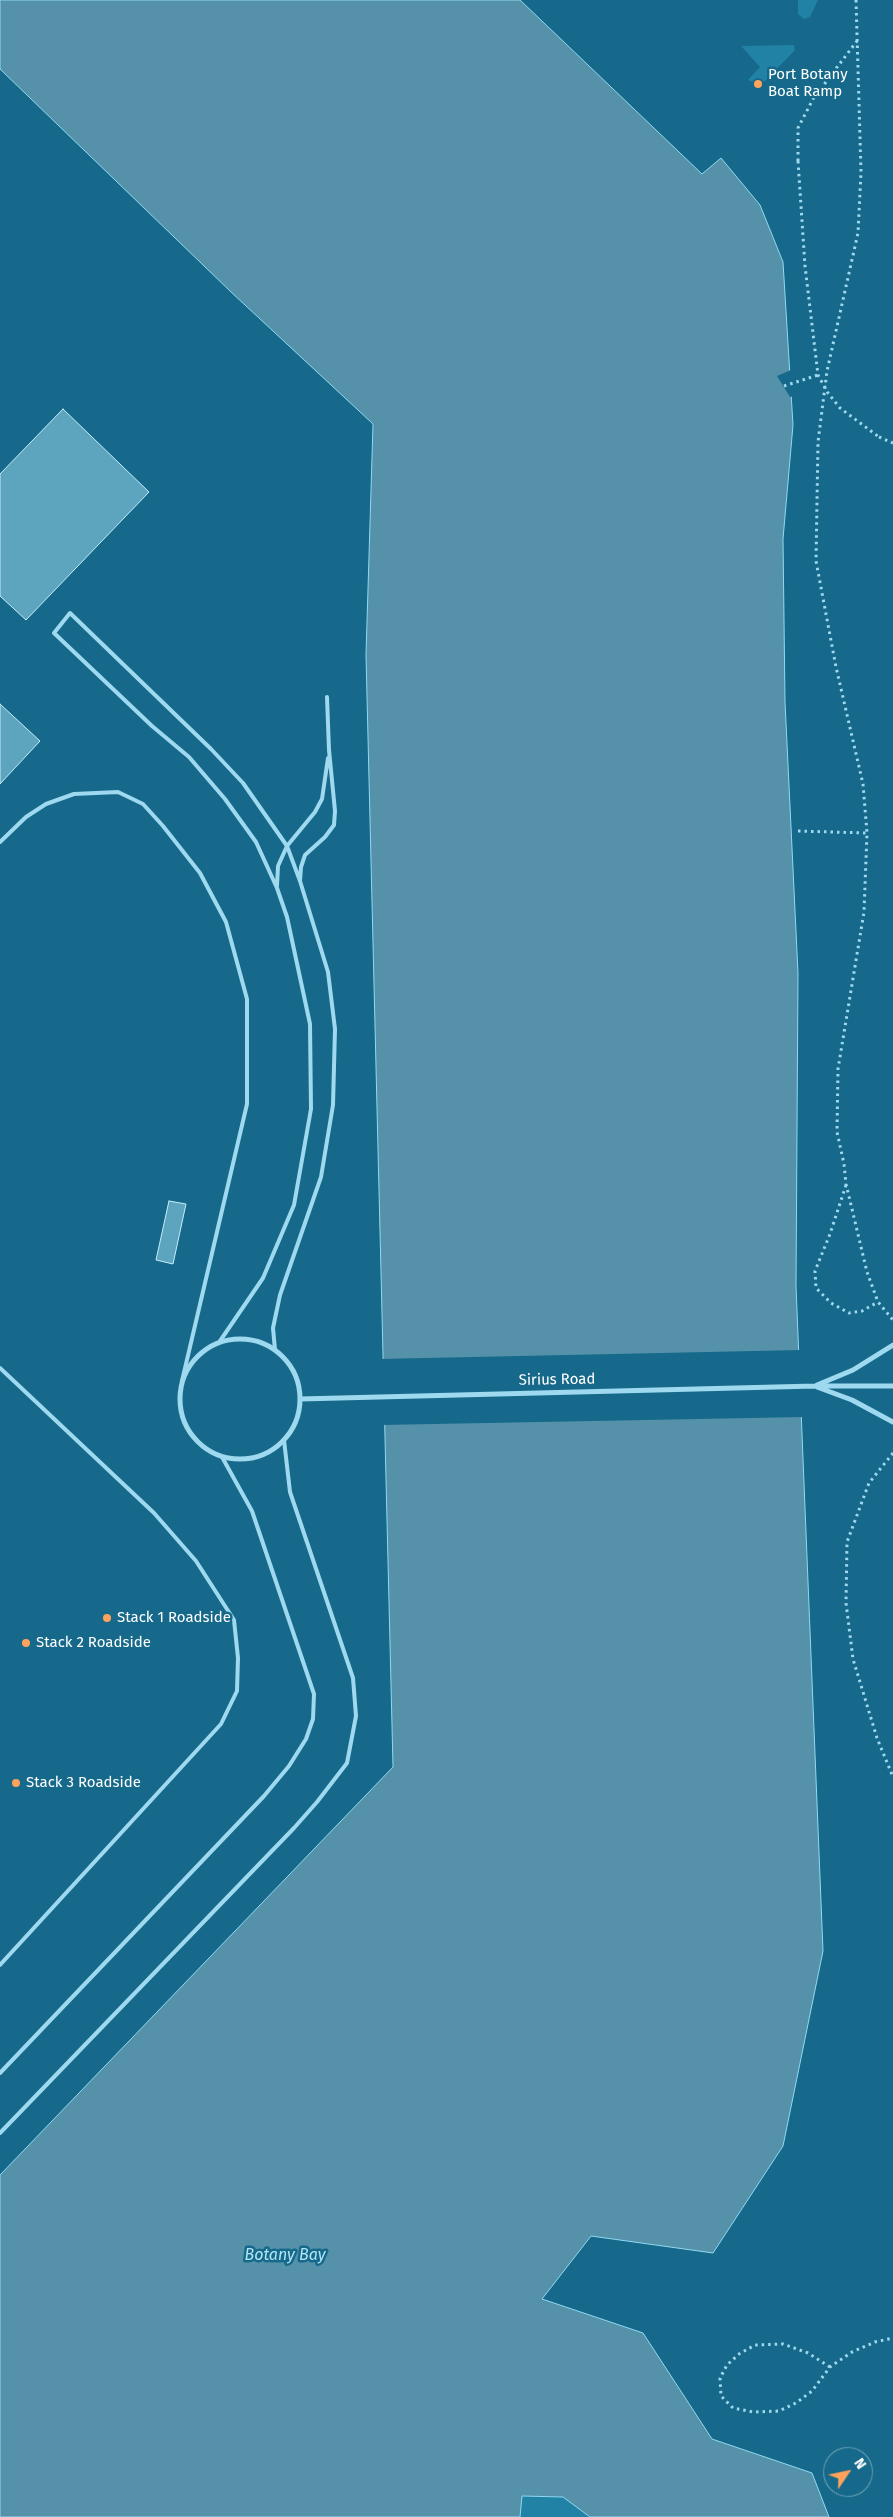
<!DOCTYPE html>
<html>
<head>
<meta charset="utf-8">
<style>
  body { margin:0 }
  #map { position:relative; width:893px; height:2517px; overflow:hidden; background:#16698a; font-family:"Fira Sans",sans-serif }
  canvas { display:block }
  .north { position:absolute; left:823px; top:2447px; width:50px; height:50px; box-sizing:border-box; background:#16698a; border:1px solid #73a5b9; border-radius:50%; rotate:56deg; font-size:14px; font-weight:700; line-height:20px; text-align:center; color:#fff }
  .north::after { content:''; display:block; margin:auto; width:18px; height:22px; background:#ffa25c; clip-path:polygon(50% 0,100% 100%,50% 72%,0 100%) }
</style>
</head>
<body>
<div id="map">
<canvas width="893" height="2517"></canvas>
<div class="north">N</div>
</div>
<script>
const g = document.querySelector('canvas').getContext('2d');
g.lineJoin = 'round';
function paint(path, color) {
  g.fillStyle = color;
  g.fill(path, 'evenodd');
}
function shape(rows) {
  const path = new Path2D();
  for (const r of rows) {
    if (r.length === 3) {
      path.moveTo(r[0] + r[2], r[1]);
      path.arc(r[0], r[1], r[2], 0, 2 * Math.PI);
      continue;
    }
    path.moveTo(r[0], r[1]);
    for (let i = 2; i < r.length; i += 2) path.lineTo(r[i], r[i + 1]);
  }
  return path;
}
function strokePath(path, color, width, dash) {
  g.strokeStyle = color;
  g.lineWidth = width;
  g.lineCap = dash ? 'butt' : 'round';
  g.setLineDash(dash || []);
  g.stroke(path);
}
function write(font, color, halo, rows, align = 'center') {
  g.font = font + ' "Fira Sans",sans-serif';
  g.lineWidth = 5;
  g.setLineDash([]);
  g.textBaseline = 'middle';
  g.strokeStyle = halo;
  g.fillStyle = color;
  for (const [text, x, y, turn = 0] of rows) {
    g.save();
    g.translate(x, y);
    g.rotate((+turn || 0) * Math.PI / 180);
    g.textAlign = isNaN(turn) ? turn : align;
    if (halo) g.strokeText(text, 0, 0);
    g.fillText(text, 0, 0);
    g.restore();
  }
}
paint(shape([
  [798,0,818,0,810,17,804,19,798,14],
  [794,45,795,50,765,81,755,83,748,80,760,67,741,46],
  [521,2496,563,2497,590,2517,520,2517]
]), '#2182a6');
const water = shape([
  [0,0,520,0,702,174,721,158,760,205,783,262,793,425,783,539,785,702,798,973,796,1286,823,1951,783,2146,713,2253,591,2236,542,2299,643,2333,712,2439,812,2473,829,2517,590,2517,563,2497,522,2496,520,2517,0,2517,0,2175,393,1767,366,655,373,424,231,292,0,69,0,0]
]);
paint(water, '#5592a9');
strokePath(water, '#90d9f2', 1);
paint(shape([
  [791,370,794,396,790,397,777,376],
  [801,1350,804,1417,381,1425,379,1359]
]), '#16698a');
const building = shape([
  [63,409,149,492,26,620,0,596,0,474,63,409],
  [0,704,40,741,0,784,0,704],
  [169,1201,186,1204,173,1264,156,1260,169,1201]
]);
paint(building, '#5da5bf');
strokePath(building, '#c4ecfb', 1);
strokePath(shape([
  [856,0,861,172,858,233,827,371,818,442,816,561,836,667,863,784,867,833,864,912,838,1069,837,1132,844,1164,846,1184,867,1272,878,1302,893,1320],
  [798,161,798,128,813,99,857,41],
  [784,386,818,375],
  [879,437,893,443],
  [798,831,867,833],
  [846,1185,830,1234,815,1271,816,1288,831,1303,849,1313,862,1311,878,1302],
  [893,1453,869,1483,847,1542,846,1603,853,1659,877,1738,893,1777],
  [830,2367,808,2353,783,2344,755,2345,739,2354,727,2365,720,2378,721,2396,733,2408,753,2412,779,2411,796,2403,812,2391,830,2367,852,2352,875,2342,893,2338]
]), '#9ed9ef', 3, [2.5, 4]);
strokePath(shape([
  [0,842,26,817,46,804,74,794,118,792,143,804,163,826,200,873,226,922,247,999,247,1104,182,1381],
  [277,886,278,866,287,846,315,812,322,799,328,758],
  [220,1341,263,1278,294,1205,311,1109,310,1024,287,917,277,888,256,842,225,799,189,757,152,726,54,633,70,613,211,749,243,783,287,846,300,881],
  [275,1350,273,1328,280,1295,321,1177,333,1105,335,1029,328,972,300,881,301,867,305,855,325,837,334,825,335,811,329,750,327,697],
  [0,1368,154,1513,196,1561,234,1620,238,1658,237,1691,221,1724,0,1965],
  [0,2073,264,1796,289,1766,306,1739,313,1719,314,1694,252,1511,222,1457],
  [0,2133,294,1828,317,1802,347,1763,356,1716,353,1678,290,1492,284,1440]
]), '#9ed9ef', 4);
strokePath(shape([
  [240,1399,60],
  [817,1385,853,1370,893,1345],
  [817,1387,852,1400,893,1422],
  [300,1399,815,1386,893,1386]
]), '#9ed9ef', 5);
strokePath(shape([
  [798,161,805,266,818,375,828,393,840,408,879,437]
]), '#9ed9ef', 3, [2.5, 4]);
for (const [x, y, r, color] of [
  [758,84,5,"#ffa25c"],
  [107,1618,5,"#ffa25c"],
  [26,1643,5,"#ffa25c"],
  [16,1783,5,"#ffa25c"]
]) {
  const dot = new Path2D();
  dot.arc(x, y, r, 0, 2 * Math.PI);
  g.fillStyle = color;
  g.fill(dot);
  strokePath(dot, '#16698a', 2);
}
write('15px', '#fff', '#16698a', [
  ["Port Botany",768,75],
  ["Boat Ramp",768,92],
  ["Stack 1 Roadside",117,1618],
  ["Stack 2 Roadside",36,1643],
  ["Stack 3 Roadside",26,1783]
], 'left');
write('15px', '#fff', '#16698a', [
  ["Sirius Road",557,1380,-1]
]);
write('italic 16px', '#b2e5f7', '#16698a', [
  ["Botany Bay",285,2256]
]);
</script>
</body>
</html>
